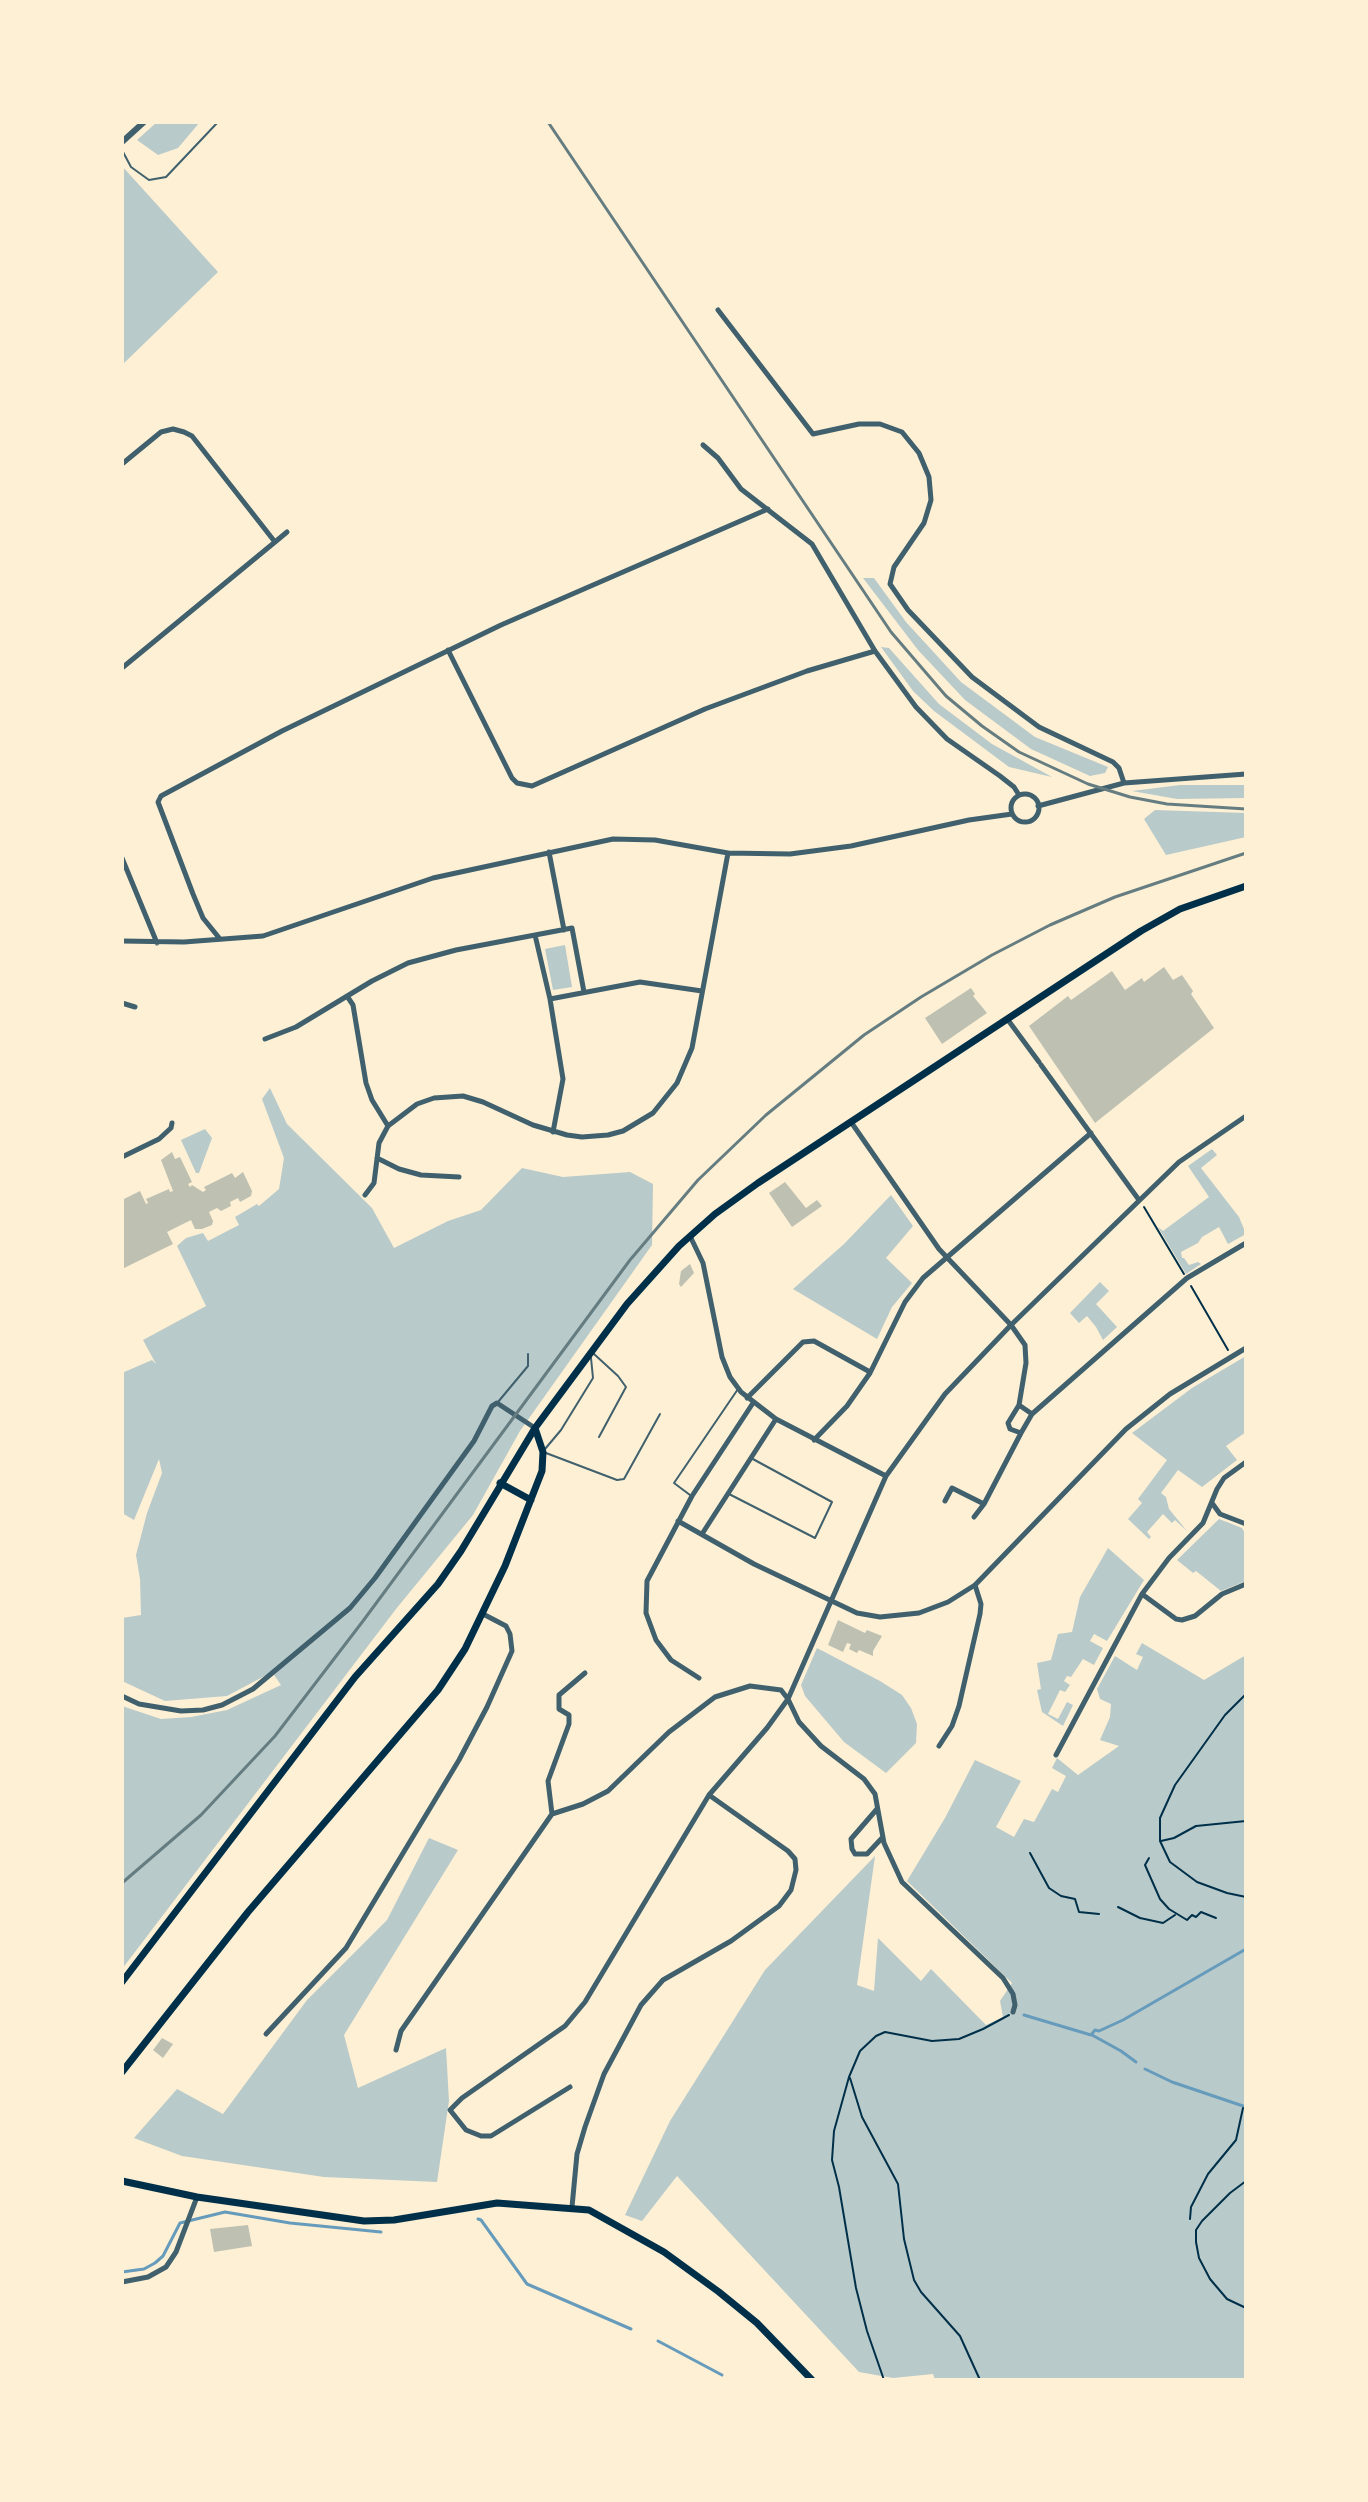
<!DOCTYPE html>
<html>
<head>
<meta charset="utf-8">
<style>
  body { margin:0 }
  #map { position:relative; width:1368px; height:2502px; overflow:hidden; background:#fdf0d5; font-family:"DM Sans",sans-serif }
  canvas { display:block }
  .frame { position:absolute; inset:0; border:124px solid #fdf0d5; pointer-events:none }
</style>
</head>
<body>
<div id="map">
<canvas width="1368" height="2502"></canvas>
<div class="frame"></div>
</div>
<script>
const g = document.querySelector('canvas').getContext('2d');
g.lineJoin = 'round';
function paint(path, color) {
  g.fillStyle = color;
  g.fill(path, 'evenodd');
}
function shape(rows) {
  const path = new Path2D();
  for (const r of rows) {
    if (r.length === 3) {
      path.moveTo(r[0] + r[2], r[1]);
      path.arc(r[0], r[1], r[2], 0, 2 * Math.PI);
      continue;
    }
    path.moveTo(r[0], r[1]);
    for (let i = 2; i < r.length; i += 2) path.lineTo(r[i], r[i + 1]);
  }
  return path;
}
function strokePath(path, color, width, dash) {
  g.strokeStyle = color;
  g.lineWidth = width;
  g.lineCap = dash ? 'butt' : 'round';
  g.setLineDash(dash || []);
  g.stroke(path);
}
paint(shape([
  [157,122,200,122,178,148,158,155,137,140],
  [122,166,218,272,122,365],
  [863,578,874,578,906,622,961,682,1035,737,1108,767,1105,773,1090,776,1031,749,965,700,918,650],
  [881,647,889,648,939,704,992,744,1052,777,1009,767,934,711,913,691],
  [1180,785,1246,785,1246,798,1177,799,1132,791],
  [1155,810,1246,813,1246,837,1166,855,1144,819],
  [565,945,572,987,553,990,545,949],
  [270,1088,287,1124,372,1208,394,1248,448,1221,481,1210,522,1168,563,1177,630,1172,653,1184,652,1245,520,1431,473,1515,396,1609,122,1969,122,1706,161,1719,191,1717,227,1710,281,1685,272,1672,227,1696,165,1701,122,1681,122,1618,141,1615,140,1579,136,1555,147,1513,162,1473,159,1459,134,1520,122,1513,122,1373,152,1360,156,1364,143,1340,206,1306,177,1246,186,1238,203,1233,208,1241,239,1225,235,1217,257,1204,259,1206,279,1189,284,1158,262,1099],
  [205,1129,212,1138,199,1173,196,1173,181,1140],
  [1212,1149,1217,1155,1201,1168,1239,1217,1246,1234,1228,1244,1219,1227,1202,1237,1198,1243,1181,1252,1182,1258,1184,1258,1189,1265,1198,1262,1201,1264,1186,1274,1158,1227,1163,1231,1209,1197,1188,1166],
  [891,1195,913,1226,886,1258,912,1283,892,1307,877,1339,793,1289,844,1244],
  [1100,1282,1109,1291,1096,1304,1117,1327,1103,1340,1096,1327,1087,1316,1079,1323,1070,1313],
  [1246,1356,1246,1432,1226,1446,1237,1460,1202,1487,1178,1470,1161,1493,1166,1497,1169,1509,1187,1531,1175,1520,1172,1523,1163,1514,1147,1532,1151,1537,1149,1539,1128,1519,1142,1503,1138,1499,1167,1460,1132,1433,1192,1388],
  [1219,1519,1242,1528,1246,1535,1246,1581,1221,1591,1196,1571,1193,1573,1177,1560],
  [1108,1548,1144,1580,1107,1641,1094,1634,1090,1641,1103,1648,1094,1665,1083,1659,1071,1677,1067,1676,1064,1681,1070,1685,1065,1692,1060,1690,1048,1714,1058,1719,1067,1702,1073,1705,1063,1726,1042,1712,1037,1690,1041,1689,1037,1663,1051,1660,1058,1634,1072,1632,1080,1597],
  [1142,1643,1204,1680,1246,1655,1246,2380,935,2380,933,2374,893,2378,859,2372,677,2176,642,2221,625,2215,670,2121,765,1970,875,1856,857,1985,874,1991,878,1938,921,1981,931,1969,986,2025,1003,2017,1000,2001,1012,1983,907,1881,945,1818,975,1760,1021,1781,996,1827,1014,1837,1024,1819,1034,1822,1052,1789,1058,1792,1066,1776,1052,1768,1057,1758,1078,1775,1119,1746,1100,1740,1110,1717,1111,1704,1100,1699,1097,1689,1115,1656,1137,1670,1143,1657,1136,1654],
  [817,1648,880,1681,902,1695,911,1708,917,1724,916,1743,886,1773,844,1742,805,1696,801,1685],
  [429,1838,458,1850,344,2035,358,2088,446,2048,449,2101,437,2182,324,2177,182,2156,134,2138,177,2089,223,2114,307,2000,387,1920]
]), '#b9caca');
strokePath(shape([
  [1024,2015,1091,2035,1095,2030,1099,2031,1123,2020,1246,1949],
  [1092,2035,1121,2051,1136,2062],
  [1145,2069,1172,2082,1246,2107],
  [478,2219,481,2220,527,2284,631,2329],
  [122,2272,144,2269,155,2263,163,2256,180,2223,225,2212,290,2223,381,2232],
  [658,2341,722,2375]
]), '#669bbc', 3);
paint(shape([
  [1164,967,1173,980,1182,975,1193,991,1191,994,1214,1028,1095,1123,1029,1026,1068,996,1071,1000,1112,971,1125,990,1142,978,1144,982],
  [971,988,975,994,973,996,987,1013,942,1044,925,1018],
  [172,1152,175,1159,180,1157,192,1182,188,1184,190,1187,192,1185,203,1192,206,1190,204,1187,232,1173,235,1178,243,1172,252,1191,251,1196,240,1202,238,1198,230,1202,231,1206,221,1211,217,1208,209,1212,213,1221,212,1225,202,1229,195,1229,191,1220,167,1232,173,1244,122,1269,122,1200,140,1191,146,1204,148,1203,146,1199,169,1189,170,1192,173,1191,161,1160],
  [785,1182,806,1208,817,1200,822,1206,792,1227,769,1193],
  [690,1264,694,1273,681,1287,679,1284,681,1271],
  [838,1620,865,1633,867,1630,882,1636,873,1651,873,1656,859,1650,857,1653,849,1649,851,1644,847,1643,843,1652,828,1645],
  [162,2038,173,2044,163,2058,153,2050],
  [248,2225,252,2246,214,2252,210,2229]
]), '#bec0b2');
strokePath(shape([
  [1144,1207,1184,1274],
  [1191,1286,1228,1350],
  [1246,1694,1225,1715,1175,1785,1160,1818,1160,1841,1170,1862,1197,1882,1227,1893,1246,1897],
  [1161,1841,1174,1838,1196,1826,1246,1821],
  [1030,1853,1049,1888,1061,1896,1075,1899,1079,1912,1099,1914],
  [1149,1858,1145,1865,1160,1899,1169,1909,1187,1920,1192,1915,1196,1917,1201,1912,1216,1918],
  [1118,1907,1140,1918,1163,1923,1175,1915],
  [850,2078,862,2117,898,2184,904,2239,914,2280,921,2292,960,2336,980,2380],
  [1246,2181,1230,2193,1202,2221,1196,2230,1196,2242,1199,2258,1210,2279,1227,2299,1246,2308],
  [1190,2219,1191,2207,1208,2174,1236,2140,1243,2108],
  [884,2380,867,2331,856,2288,839,2187,832,2160,834,2131,849,2077,860,2051,876,2036,885,2032,932,2041,959,2039,983,2029,1009,2015]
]), '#003049', 2);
strokePath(shape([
  [122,150,131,167,149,180,166,177,218,122],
  [594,1354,618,1376,626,1387,599,1437],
  [498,1402,528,1366,528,1354],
  [545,1449,561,1430,593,1378,591,1358],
  [546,1453,617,1480,624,1479,660,1414],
  [729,1494,815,1538,832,1502,751,1458],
  [690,1495,674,1483,738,1389]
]), '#3f606c', 2);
strokePath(shape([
  [718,310,813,434,859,424,880,424,902,432,919,453,929,477,931,500,924,523,894,567,890,584,908,610,972,677,1039,727,1113,762,1119,768,1124,783],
  [703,445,718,458,741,489,812,544,875,651,916,707,947,739,1000,776,1014,787,1019,795],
  [122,464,161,432,173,429,184,432,192,436,275,542,122,668],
  [275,542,287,532],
  [448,650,512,778,517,783,532,786,705,709,807,671,875,651],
  [1025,808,14],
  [1038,806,1124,783,1246,774],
  [549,852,564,930],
  [122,858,157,943],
  [535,935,550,999,563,1079,553,1132],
  [220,939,203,918,193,894,158,802,161,796,282,731,501,625,768,509],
  [122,941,184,942,263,936,433,878,613,839,655,840,728,853,790,854,851,846,969,820,1012,814],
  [347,996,353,1005,366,1083,372,1100,388,1126],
  [550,999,640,982,702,991],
  [122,1003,135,1007],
  [1008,1020,1039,1062],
  [265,1039,296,1027,372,981,408,963,456,950,572,928,584,992],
  [1041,1065,1139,1200],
  [851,1122,939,1249,1011,1325,1025,1345,1026,1363,1019,1405,1032,1414,1021,1433,1010,1429,1008,1423,1019,1405],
  [122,1157,159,1139,171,1128,172,1123],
  [377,1158,399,1169,421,1175,459,1177],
  [365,1195,374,1183,379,1143,388,1126,417,1104,434,1098,463,1096,483,1102,533,1125,567,1135,582,1137,608,1135,623,1131,653,1113,677,1083,692,1048,728,853],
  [690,1236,703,1263,722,1357,730,1377,741,1392,776,1419,886,1476],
  [747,1398,803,1342,814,1341,870,1372],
  [1032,1414,1187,1278,1246,1243],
  [814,1440,847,1406,870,1373,905,1302,923,1278,1091,1133],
  [945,1501,952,1488,984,1504],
  [1212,1503,1220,1514,1246,1524],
  [974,1517,984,1504,1021,1433],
  [678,1521,754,1564,857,1613,880,1617,919,1613,948,1602,975,1585,1126,1429,1170,1394,1246,1348],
  [702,1534,776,1419],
  [1142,1594,1176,1619,1182,1620,1195,1616,1222,1594,1246,1584],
  [699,1678,671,1660,656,1640,646,1613,647,1581,692,1496,753,1403],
  [122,1696,139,1704,181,1711,203,1710,222,1705,253,1689,350,1608,375,1578,474,1441,492,1406,497,1403,535,1428],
  [939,1746,952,1726,959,1706,980,1614,981,1604,975,1585],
  [1056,1755,1142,1594,1169,1558,1203,1523,1217,1489,1224,1478,1246,1462],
  [877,1809,851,1839,852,1849,855,1854,867,1854,882,1838],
  [552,1814,583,1804,608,1791,669,1732,715,1697,750,1686,781,1690,788,1699,799,1722,821,1746,864,1779,875,1794,884,1843,902,1882,1003,1978,1013,1994,1015,2005,1013,2012],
  [266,2034,346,1948,459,1760,487,1707,512,1651,510,1634,506,1626,483,1614],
  [396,2050,401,2031,552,1814,548,1781,569,1724,569,1715,559,1709,559,1695,585,1673],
  [570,2087,491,2136,481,2136,466,2130,450,2110,462,2098,565,2026,585,2002,709,1795,767,1728,788,1699,886,1476,945,1394,1011,1325,1179,1162,1246,1116],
  [572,2207,577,2154,585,2127,604,2074,641,2005,663,1980,731,1941,779,1906,791,1890,796,1870,795,1859,788,1851,709,1795],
  [122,2282,148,2277,166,2267,176,2252,197,2197]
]), '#3f606c', 5);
strokePath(shape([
  [122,142,144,122]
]), '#3f606c', 6);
strokePath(shape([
  [500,1483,531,1500],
  [122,1982,355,1677,438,1584,461,1551,535,1428,627,1304,679,1246,715,1214,758,1183,1141,931,1180,909,1246,886],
  [122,2072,248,1912,438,1690,465,1649,505,1566,542,1471,543,1452,535,1428],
  [122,2181,197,2197,364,2221,394,2220,497,2203,589,2210,664,2252,719,2292,757,2323,812,2380]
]), '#003049', 7);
strokePath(shape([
  [548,122,891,632,946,696,982,726,1019,752,1088,784,1130,797,1167,804,1246,809],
  [122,1883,201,1815,275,1736,363,1621,630,1260,698,1180,766,1115,864,1035,921,997,992,955,1050,925,1115,897,1246,853]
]), '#657d81', 3);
</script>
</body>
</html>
